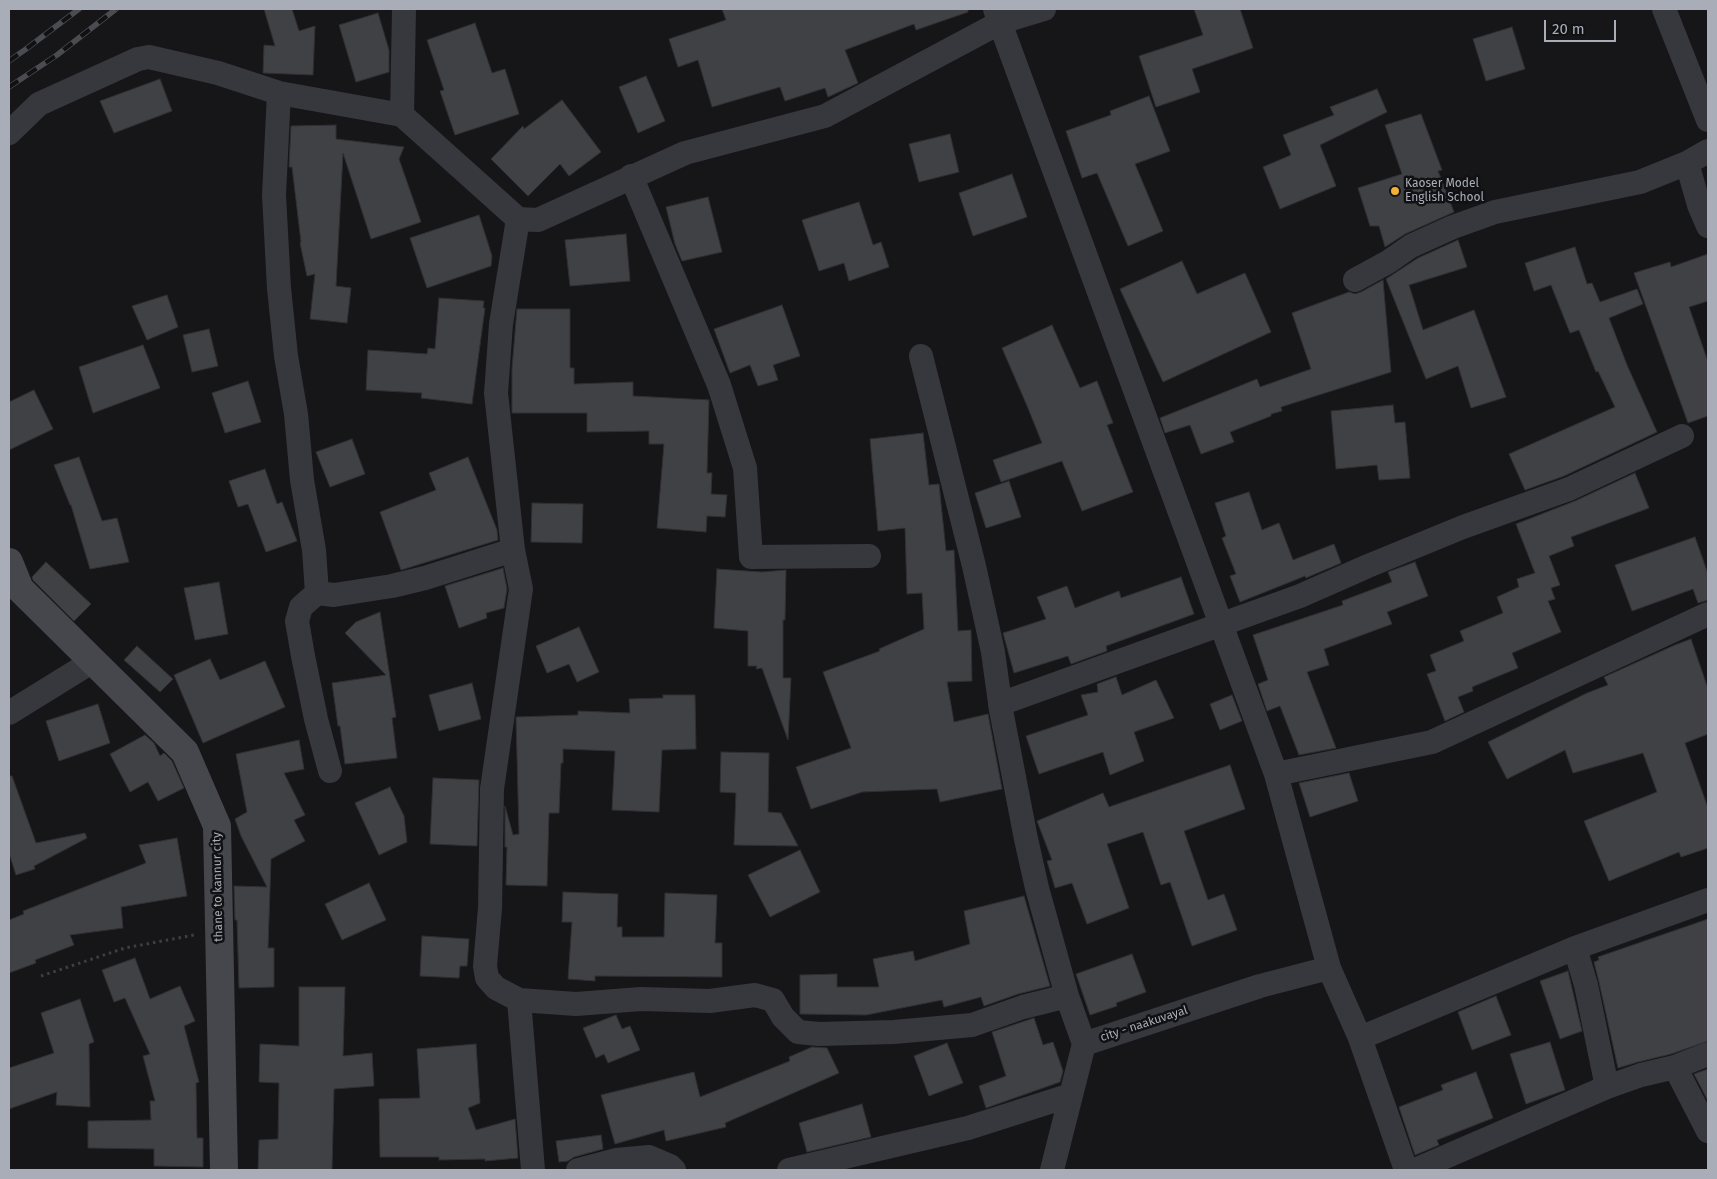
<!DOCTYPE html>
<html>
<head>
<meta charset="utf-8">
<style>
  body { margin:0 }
  #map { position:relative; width:1717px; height:1179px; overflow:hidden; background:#161618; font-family:"Fira Sans",sans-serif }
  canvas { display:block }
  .frame { position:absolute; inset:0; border:10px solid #a8adb8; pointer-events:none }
  .scale { position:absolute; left:1544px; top:20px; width:72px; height:22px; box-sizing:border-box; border:2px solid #a8adb8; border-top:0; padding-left:6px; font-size:15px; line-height:18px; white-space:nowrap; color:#a8adb8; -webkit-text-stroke:4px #111113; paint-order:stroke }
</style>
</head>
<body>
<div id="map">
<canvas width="1717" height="1179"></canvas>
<div class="frame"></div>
<div class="scale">20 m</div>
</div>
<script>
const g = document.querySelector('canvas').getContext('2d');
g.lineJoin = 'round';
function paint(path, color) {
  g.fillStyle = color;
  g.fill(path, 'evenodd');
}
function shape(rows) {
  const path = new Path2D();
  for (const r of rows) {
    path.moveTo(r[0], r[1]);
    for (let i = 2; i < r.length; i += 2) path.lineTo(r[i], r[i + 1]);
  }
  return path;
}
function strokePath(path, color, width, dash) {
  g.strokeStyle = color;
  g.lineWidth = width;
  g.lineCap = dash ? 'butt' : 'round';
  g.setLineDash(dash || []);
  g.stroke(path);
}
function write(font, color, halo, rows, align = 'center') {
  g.font = font + ' "Fira Sans",sans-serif';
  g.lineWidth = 5;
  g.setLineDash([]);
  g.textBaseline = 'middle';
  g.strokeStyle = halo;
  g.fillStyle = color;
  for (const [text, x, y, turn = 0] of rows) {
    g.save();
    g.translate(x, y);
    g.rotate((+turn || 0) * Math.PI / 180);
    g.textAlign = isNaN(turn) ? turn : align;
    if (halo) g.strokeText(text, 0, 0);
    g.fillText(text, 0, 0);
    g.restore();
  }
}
const building = shape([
  [264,9,292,9,299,31,315,26,313,75,263,73,264,45,275,46,264,9],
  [722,9,968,9,968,12,916,30,914,24,845,50,858,83,828,97,825,88,785,101,780,87,712,107,698,60,678,67,669,39,726,20,722,9],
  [1194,9,1240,9,1253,48,1192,69,1200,92,1156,107,1139,56,1203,35,1194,9],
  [378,13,389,50,389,72,356,82,339,25,378,13],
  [475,23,492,73,505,69,519,114,455,135,440,91,444,90,427,40,475,23],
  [1512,27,1525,69,1486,81,1473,39,1512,27],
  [646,76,665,121,638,133,619,87,646,76],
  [160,79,172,111,114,133,100,101,160,79],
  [1377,89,1387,112,1320,145,1336,186,1280,209,1263,167,1291,155,1283,135,1334,115,1330,107,1377,89],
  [1149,96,1170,151,1135,164,1163,231,1128,246,1097,173,1082,178,1066,131,1111,115,1110,111,1149,96],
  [562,100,601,152,569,176,560,164,528,196,491,159,523,126,524,129,562,100],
  [1421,114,1442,170,1438,171,1454,212,1405,234,1385,247,1379,226,1370,226,1358,188,1402,174,1385,125,1421,114],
  [336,125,336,139,404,147,399,159,421,222,371,239,343,153,336,286,351,288,347,323,310,319,315,274,307,276,300,243,301,242,292,167,289,167,291,126,336,125],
  [950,134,959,172,919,182,909,144,950,134],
  [1012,174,1027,217,973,236,959,193,1012,174],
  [708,197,722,252,682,261,675,244,666,207,708,197],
  [859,202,873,245,881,242,889,267,849,281,844,263,819,271,802,220,859,202],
  [479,215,492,256,491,266,427,288,410,238,479,215],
  [626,234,630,281,570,286,565,240,626,234],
  [1458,240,1467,267,1409,285,1423,330,1474,310,1506,397,1471,408,1458,366,1426,379,1386,279,1418,258,1458,240],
  [1575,247,1587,284,1592,283,1600,302,1637,289,1643,304,1609,318,1627,365,1657,432,1564,476,1525,490,1509,454,1615,407,1598,371,1596,372,1579,330,1570,333,1551,285,1534,291,1525,263,1575,247],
  [1708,254,1708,301,1689,307,1708,362,1708,416,1688,423,1634,273,1670,262,1671,267,1708,254],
  [1182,261,1197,294,1245,273,1271,332,1163,382,1120,289,1182,261],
  [1383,280,1391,372,1281,407,1282,411,1271,414,1271,416,1230,432,1234,442,1201,454,1190,425,1165,433,1160,418,1257,379,1260,387,1311,369,1292,313,1349,292,1355,294,1361,292,1383,280],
  [167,295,178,327,147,340,132,306,167,295],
  [439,298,484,301,483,308,485,308,472,404,421,398,422,393,366,390,368,350,427,354,428,348,435,349,439,298],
  [782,305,800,356,773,365,778,380,758,386,750,365,730,373,714,329,782,305],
  [517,309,570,309,570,368,574,368,574,384,633,382,633,396,709,400,707,473,712,473,711,494,727,495,725,517,707,516,706,532,657,528,664,444,649,444,649,431,587,432,587,413,512,413,512,368,517,309],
  [1052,325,1080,388,1097,381,1113,423,1107,425,1133,492,1082,511,1062,461,1001,482,993,460,1042,443,1028,408,1002,348,1052,325],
  [209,329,218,366,192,372,183,335,209,329],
  [143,345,160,388,93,413,79,367,143,345],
  [248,381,261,422,225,433,212,393,248,381],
  [34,390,53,429,9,450,9,402,34,390],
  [1393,405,1395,423,1405,422,1410,478,1379,480,1377,465,1336,469,1331,411,1393,405],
  [923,433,929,485,939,484,946,551,954,550,958,631,971,630,972,681,947,682,954,722,988,714,1002,789,940,802,937,789,862,792,811,809,796,767,851,748,823,672,880,651,879,649,924,629,922,593,907,594,905,528,878,531,870,439,923,433],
  [352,439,365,474,330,487,316,452,352,439],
  [79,457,102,521,117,518,129,562,90,569,71,505,70,505,54,465,79,457],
  [468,457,497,530,498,540,401,570,380,512,436,490,429,473,468,457],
  [265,469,277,504,282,502,297,541,266,552,248,504,238,507,229,481,265,469],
  [1635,473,1649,508,1571,537,1574,546,1549,556,1560,585,1551,588,1555,599,1548,601,1561,632,1512,653,1518,668,1472,687,1473,691,1458,697,1464,712,1445,721,1427,674,1436,671,1430,655,1464,641,1460,631,1503,613,1497,597,1519,587,1517,579,1535,573,1516,524,1575,501,1635,473],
  [1009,481,1021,517,986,528,975,493,1009,481],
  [1249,492,1262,530,1279,523,1293,560,1334,544,1341,563,1308,577,1306,578,1305,576,1240,602,1230,576,1236,574,1222,538,1226,536,1215,503,1249,492],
  [532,503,583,504,582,543,531,542,532,503],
  [1695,537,1708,574,1708,600,1698,603,1693,589,1632,611,1615,565,1695,537],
  [46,562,91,604,74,621,33,580,32,577,46,562],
  [1415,562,1428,596,1387,612,1392,624,1324,649,1329,665,1307,672,1336,748,1299,755,1280,706,1267,711,1258,684,1268,680,1253,635,1343,605,1342,601,1392,582,1388,572,1415,562],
  [503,568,507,589,504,608,486,613,487,618,459,628,445,586,503,568],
  [717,569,762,572,786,570,785,620,783,620,783,678,791,678,788,740,762,668,756,669,757,666,748,666,748,631,714,628,717,569],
  [1181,577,1194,614,1106,646,1107,651,1071,664,1068,656,1014,673,1003,633,1046,619,1037,597,1067,586,1075,608,1119,591,1121,598,1181,577],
  [219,582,228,634,195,640,184,588,219,582],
  [380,612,396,717,392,718,397,758,345,764,340,726,338,726,332,683,386,675,345,633,356,622,380,612],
  [579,627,599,672,577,682,569,664,547,673,536,646,579,627],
  [1691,639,1708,689,1708,734,1685,743,1708,808,1708,848,1681,857,1679,852,1609,881,1584,821,1657,792,1643,753,1573,773,1565,750,1507,779,1488,742,1587,693,1608,685,1604,677,1675,645,1691,639],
  [137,646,173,679,160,692,124,660,137,646],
  [210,659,220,680,265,661,285,707,203,743,174,675,210,659],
  [1116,677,1122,695,1156,680,1174,718,1134,732,1144,761,1110,775,1103,752,1039,774,1026,736,1088,715,1081,695,1098,692,1097,684,1116,677],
  [472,683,481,719,439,731,429,695,472,683],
  [663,695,695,695,696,749,662,750,659,812,612,810,615,751,563,749,563,763,561,763,559,813,549,813,547,886,506,885,507,847,505,847,505,806,513,835,519,834,516,717,578,715,578,711,630,713,629,699,663,698,663,695],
  [1232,695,1242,721,1220,730,1210,704,1232,695],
  [98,704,110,743,59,761,46,721,98,704],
  [145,735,154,743,160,756,164,753,172,761,184,788,158,801,148,782,130,792,110,754,145,735],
  [299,740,304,769,284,773,305,815,294,820,305,841,271,859,268,948,274,948,274,987,239,988,237,920,235,920,234,886,267,887,241,836,235,819,247,812,236,754,299,740],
  [721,752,769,753,768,812,781,813,798,846,734,845,736,793,720,792,721,752],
  [1230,765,1245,809,1184,831,1208,900,1224,894,1237,930,1192,946,1170,882,1161,885,1143,832,1107,844,1129,908,1087,924,1072,883,1055,888,1047,861,1052,860,1037,821,1103,793,1109,807,1230,765],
  [1349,773,1358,801,1310,817,1299,783,1349,773],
  [9,776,12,776,36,843,85,833,87,838,34,866,35,869,16,875,9,853,9,776],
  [433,778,479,780,477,846,430,844,433,778],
  [390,787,404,816,407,842,379,855,355,803,390,787],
  [177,838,187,896,121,907,123,928,70,935,74,945,35,960,36,963,9,973,9,920,24,914,23,911,146,863,139,845,177,838],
  [800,850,820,892,770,917,748,875,800,850],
  [369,883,386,920,342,940,325,904,369,883],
  [563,892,618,894,617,927,622,927,622,937,664,937,665,893,717,895,715,943,722,943,722,977,595,976,595,981,568,979,572,922,562,922,563,892],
  [1024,896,1050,986,1018,994,984,1006,981,997,944,1007,942,1000,866,1015,800,1014,800,975,837,974,837,987,879,987,873,959,913,951,915,961,970,944,964,911,1024,896],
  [1708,919,1708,1041,1671,1054,1638,1062,1618,1068,1599,982,1594,962,1599,960,1598,957,1708,919],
  [422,936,469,939,467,966,460,966,459,978,420,976,422,936],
  [1132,954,1146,992,1116,1003,1117,1006,1090,1015,1076,974,1132,954],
  [135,958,150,999,180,986,195,1021,184,1026,199,1082,196,1083,197,1138,203,1138,203,1167,154,1166,154,1149,88,1148,88,1121,151,1120,150,1101,155,1101,143,1056,150,1054,125,998,114,1002,102,970,135,958],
  [1568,971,1582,1031,1560,1039,1540,981,1568,971],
  [299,987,345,987,343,1056,372,1053,374,1086,334,1089,332,1170,258,1170,259,1140,278,1139,279,1083,259,1082,260,1044,299,1046,299,987],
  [1496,996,1511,1035,1472,1050,1458,1012,1496,996],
  [80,999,94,1042,89,1044,90,1107,56,1105,57,1092,9,1109,9,1068,54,1053,41,1013,80,999],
  [616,1015,622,1029,630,1026,640,1050,608,1063,604,1054,596,1058,583,1028,616,1015],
  [1034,1018,1043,1045,1053,1042,1063,1071,1060,1082,986,1108,979,1086,1006,1076,992,1032,1034,1018],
  [1550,1042,1565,1090,1526,1104,1510,1054,1550,1042],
  [947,1043,963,1083,929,1096,914,1056,947,1043],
  [476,1044,480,1103,468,1108,476,1130,515,1119,518,1158,485,1161,485,1159,439,1160,439,1157,380,1157,379,1099,420,1098,417,1049,476,1044],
  [812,1047,827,1048,839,1073,725,1123,726,1127,666,1141,664,1130,615,1144,601,1095,694,1072,700,1097,790,1061,789,1057,812,1047],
  [1708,1069,1708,1101,1694,1074,1708,1069],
  [1476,1072,1493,1118,1437,1140,1439,1145,1415,1155,1399,1107,1443,1090,1441,1085,1476,1072],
  [862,1104,871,1137,807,1152,799,1123,862,1104],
  [601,1135,603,1149,574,1157,568,1161,559,1162,556,1141,601,1135]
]);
paint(building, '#404145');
strokePath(building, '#303034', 1);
strokePath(shape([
  [41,976,125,948,194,935]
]), '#3d3f44', 3, [2.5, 4]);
strokePath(shape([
  [995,9,1276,774,1329,968,1360,1038,1406,1170],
  [1664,9,1708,120],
  [279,93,274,195,279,288,286,356,296,414,302,480,314,550,317,593],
  [402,115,404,9],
  [9,133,39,104,138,59,149,57,218,73,279,93,402,115,518,219,538,220,685,153,825,116,1001,22,1044,9],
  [1687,163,1699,205,1708,226],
  [631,176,719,385,745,468,751,557,869,556],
  [518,219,501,324,496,393,513,550,521,589,492,789,490,908,485,966,487,978,496,988,519,1000,533,1170],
  [1355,280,1388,262,1411,246,1453,227,1495,212,1640,182,1687,163,1708,151],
  [921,356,974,566,993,652,1001,710,1026,839,1037,888,1067,996,1084,1044],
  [1000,704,1300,596,1368,566,1463,527,1569,489,1682,436],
  [9,713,93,661],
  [330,771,316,719,303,656,297,621,301,607,317,593,334,595,392,586,425,578,513,550],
  [1276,774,1432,742,1708,614],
  [1575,948,1586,985,1607,1087],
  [519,1000,576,1004,641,999,710,1001,755,995,773,1000,783,1017,798,1032,819,1034,894,1032,972,1025,1023,1007,1067,996],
  [1360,1038,1575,948,1708,900],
  [1675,1067,1708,1131],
  [578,1170,616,1160,649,1157,670,1166,674,1170],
  [789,1170,968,1128,1071,1095],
  [1052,1170,1084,1044,1260,986,1329,968],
  [1415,1170,1607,1087,1641,1075,1675,1067,1708,1054]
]), '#37383d', 24);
strokePath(shape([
  [9,562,20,589,185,752,217,826,224,1170]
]), '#45474d', 28);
const rail = shape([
  [9,61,26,49,79,9],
  [9,87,57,55,116,9]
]);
strokePath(rail, '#4a4c52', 5.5);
strokePath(rail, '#111113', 4, [11]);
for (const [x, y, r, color] of [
  [1395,191,5,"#f2b134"]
]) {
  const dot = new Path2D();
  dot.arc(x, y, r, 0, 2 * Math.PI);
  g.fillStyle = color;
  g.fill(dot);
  strokePath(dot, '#111113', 2);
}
write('12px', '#a8adb8', '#111113', [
  ["Kaoser Model",1405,184],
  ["English School",1405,198]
], 'left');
write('12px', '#a8adb8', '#111113', [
  ["thane to kannur city",218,887,-91],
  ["city - naakuvayal",1144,1024,-18]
]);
</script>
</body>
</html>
